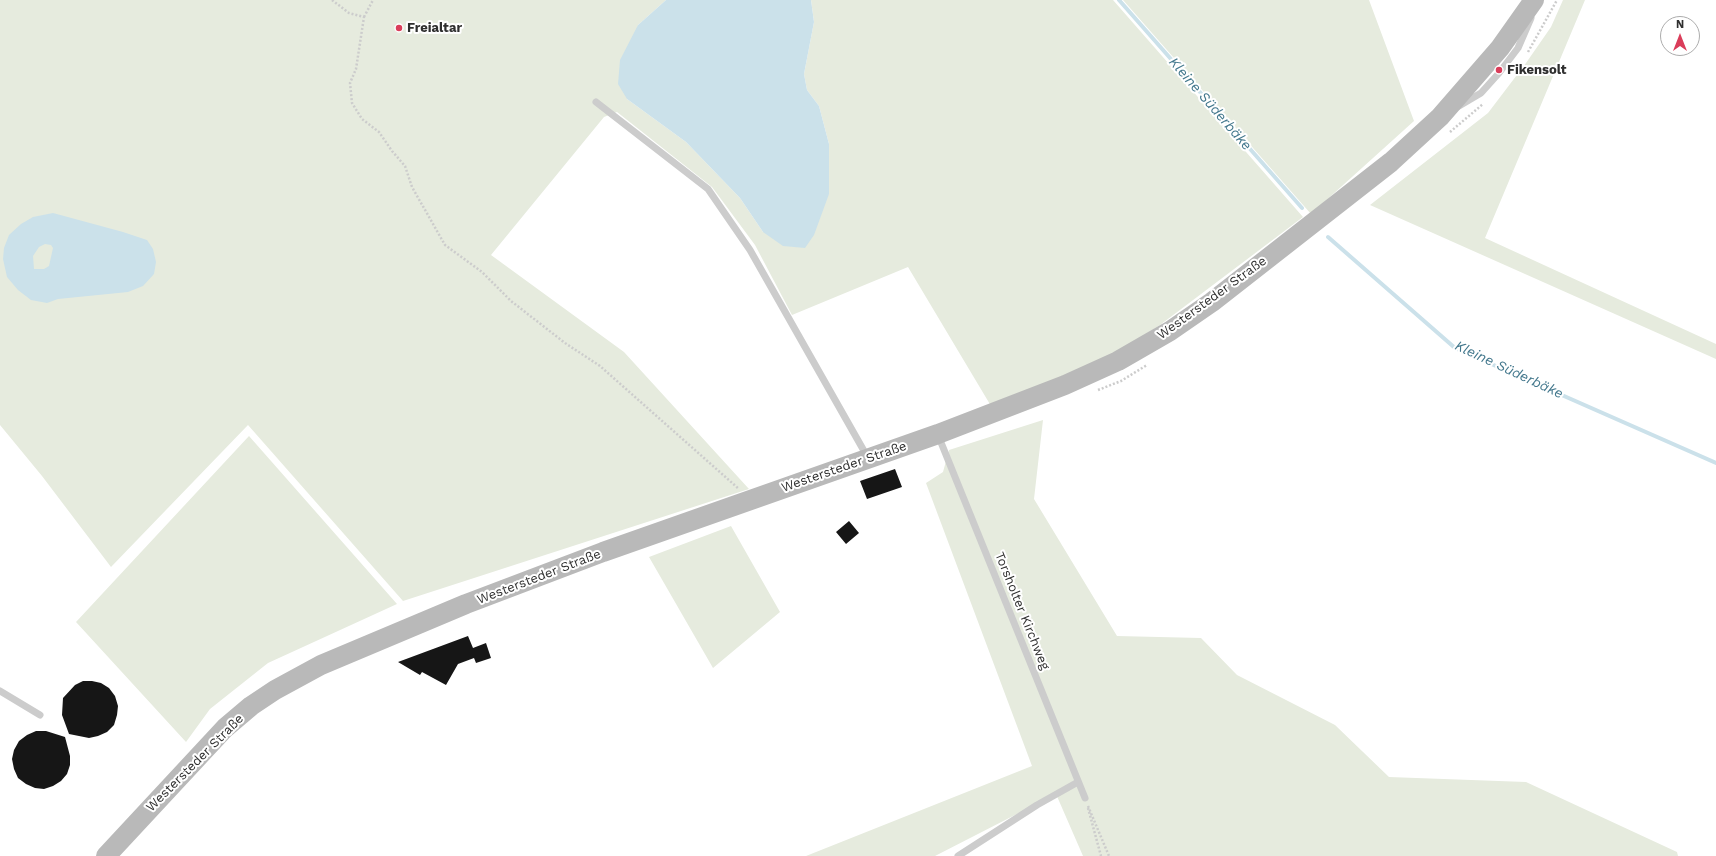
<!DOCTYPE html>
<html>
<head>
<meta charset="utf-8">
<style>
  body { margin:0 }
  #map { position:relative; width:1716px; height:856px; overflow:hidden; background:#fff; font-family:"Work Sans",sans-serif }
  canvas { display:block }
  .north { position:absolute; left:1660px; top:16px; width:40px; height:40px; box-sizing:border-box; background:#fff; border:1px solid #acacac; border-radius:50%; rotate:0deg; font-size:11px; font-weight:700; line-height:16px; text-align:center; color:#2f2f2f }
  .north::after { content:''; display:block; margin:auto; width:14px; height:18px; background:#da3d5a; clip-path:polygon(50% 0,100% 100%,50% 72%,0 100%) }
</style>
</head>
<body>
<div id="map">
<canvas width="1716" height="856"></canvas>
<div class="north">N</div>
</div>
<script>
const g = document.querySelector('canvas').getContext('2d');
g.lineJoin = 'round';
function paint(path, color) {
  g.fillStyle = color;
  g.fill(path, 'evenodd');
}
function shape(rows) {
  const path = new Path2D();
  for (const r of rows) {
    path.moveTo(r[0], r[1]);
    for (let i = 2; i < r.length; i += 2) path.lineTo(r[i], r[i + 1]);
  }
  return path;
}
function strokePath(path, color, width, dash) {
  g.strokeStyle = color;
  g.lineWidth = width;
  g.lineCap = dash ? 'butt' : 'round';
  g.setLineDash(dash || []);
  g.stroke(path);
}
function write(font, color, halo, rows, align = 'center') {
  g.font = font + ' "Work Sans",sans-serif';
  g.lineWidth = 4;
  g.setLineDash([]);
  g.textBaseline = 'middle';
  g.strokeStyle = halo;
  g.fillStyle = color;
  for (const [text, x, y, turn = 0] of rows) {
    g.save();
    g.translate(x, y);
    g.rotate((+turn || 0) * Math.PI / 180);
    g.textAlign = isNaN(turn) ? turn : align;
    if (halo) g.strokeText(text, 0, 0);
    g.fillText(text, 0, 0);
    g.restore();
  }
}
paint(shape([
  [0,0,666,0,638,25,627,99,686,142,740,198,763,232,829,194,829,144,819,106,807,90,804,74,814,22,811,0,1113,0,1303,217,1160,325,1108,358,991,406,908,267,792,315,755,245,712,187,617,112,604,117,491,255,624,352,749,489,403,601,248,425,111,567,42,476,0,425],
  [1123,0,1369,0,1414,121,1311,214],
  [1563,0,1585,0,1485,238,1716,344,1716,359,1370,205,1488,113,1526,63,1551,27],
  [1043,420,1034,499,1117,636,1201,638,1237,675,1335,725,1389,777,1526,782,1677,852,1678,856,1083,856,1056,794,935,856,806,856,1032,766,926,483,943,472,949,450],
  [249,436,397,604,268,663,210,709,186,742,76,622],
  [731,526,780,612,713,668,649,557]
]), '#e6ebde');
paint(shape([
  [666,0,811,0,814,22,804,74,807,90,819,106,829,144,829,194,814,235,805,248,783,246,763,232,740,198,686,142,627,99,618,84,620,60,638,25],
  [53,213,123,232,147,240,153,249,156,262,154,274,143,286,128,292,58,299,47,303,31,300,18,290,7,277,3,259,4,248,9,235,21,224,33,217],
  [45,244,51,245,53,248,49,266,44,269,34,269,33,256,39,247]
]), '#cbe1ea');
strokePath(shape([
  [1119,0,1302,208],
  [1328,237,1455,348,1716,463]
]), '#cbe1ea', 4);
paint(shape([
  [895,469,902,487,867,499,860,481],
  [849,521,859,533,846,544,836,532],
  [468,636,473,648,486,643,491,658,476,663,474,658,458,664,446,685,422,672,420,675,398,662],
  [83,681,92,681,101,683,109,688,115,696,118,706,117,715,114,725,107,732,98,736,89,738,69,734,62,715,63,698,75,685],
  [36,731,46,731,65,737,70,756,70,765,67,774,61,781,53,786,44,789,35,788,26,784,18,778,14,769,12,759,14,750,19,741,27,735]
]), '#161616');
strokePath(shape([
  [332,0,349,13,364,17,356,69,350,83,352,103,362,119,379,132,392,151,405,166,412,187,445,245,482,272,511,301,565,343,600,366,739,489],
  [364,17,373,0],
  [1528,52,1557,0],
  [1450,132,1483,104],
  [1098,390,1121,381,1147,365],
  [1088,806,1109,856],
  [1088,808,1101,856]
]), '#ccc', 2.5, [2, 2]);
strokePath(shape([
  [596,102,708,189,750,250,868,458],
  [1459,106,1481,93,1499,73,1518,48,1531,18],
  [938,435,1085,798],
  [0,691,40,715],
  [958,856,1037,805,1078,782]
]), '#ccc', 7);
strokePath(shape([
  [106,856,225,728,251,706,275,690,321,665,466,604,603,552,938,434,1065,385,1118,361,1170,331,1212,302,1391,162,1440,117,1500,48,1534,0]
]), '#b9b9b9', 20);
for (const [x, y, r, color] of [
  [399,28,4,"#da3d5a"],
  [1499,70,4,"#da3d5a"]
]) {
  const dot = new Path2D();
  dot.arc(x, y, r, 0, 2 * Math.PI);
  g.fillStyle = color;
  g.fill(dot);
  strokePath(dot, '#fff', 1.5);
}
write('bold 13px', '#2f2f2f', '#fff', [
  ["Freialtar",407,28],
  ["Fikensolt",1507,70]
], 'left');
write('13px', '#2f2f2f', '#fff', [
  ["Westersteder Straße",1212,298,-36],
  ["Westersteder Straße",844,467,-19],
  ["Westersteder Straße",539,577,-21],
  ["Torsholter Kirchweg",1022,611,68],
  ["Westersteder Straße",195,763,-45]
]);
write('italic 14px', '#42778c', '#fff', [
  ["Kleine Süderbäke",1210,104,49],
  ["Kleine Süderbäke",1509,370,25]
]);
</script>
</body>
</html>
